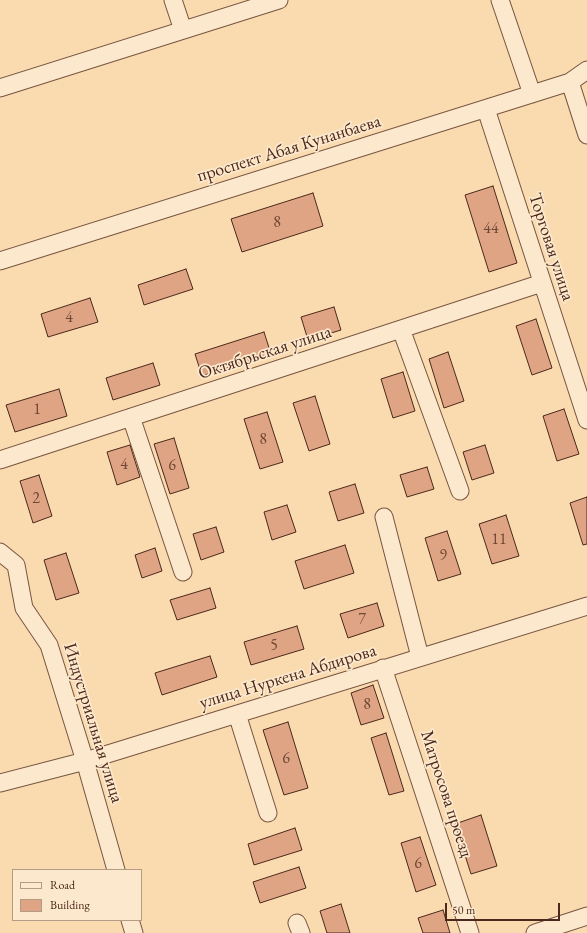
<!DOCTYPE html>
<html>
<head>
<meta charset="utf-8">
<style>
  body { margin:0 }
  #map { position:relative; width:587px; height:933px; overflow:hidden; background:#fadbb0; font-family:"EB Garamond",serif }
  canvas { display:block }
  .legend { position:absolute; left:12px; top:869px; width:130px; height:52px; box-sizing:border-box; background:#fce8cc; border:1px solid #b59b85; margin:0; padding:5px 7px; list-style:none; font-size:12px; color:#4b281b }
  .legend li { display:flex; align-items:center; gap:8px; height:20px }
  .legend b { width:20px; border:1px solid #b59b85 }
  .scale { position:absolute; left:445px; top:903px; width:115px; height:18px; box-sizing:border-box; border:2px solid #4b281b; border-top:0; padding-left:5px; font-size:12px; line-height:14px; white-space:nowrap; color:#4b281b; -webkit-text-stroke:3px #fce8cc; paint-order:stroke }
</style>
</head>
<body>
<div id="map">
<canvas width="587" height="933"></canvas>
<ul class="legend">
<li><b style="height:5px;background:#fce8cc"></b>Road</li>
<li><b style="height:11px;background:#dfa483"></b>Building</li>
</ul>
<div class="scale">50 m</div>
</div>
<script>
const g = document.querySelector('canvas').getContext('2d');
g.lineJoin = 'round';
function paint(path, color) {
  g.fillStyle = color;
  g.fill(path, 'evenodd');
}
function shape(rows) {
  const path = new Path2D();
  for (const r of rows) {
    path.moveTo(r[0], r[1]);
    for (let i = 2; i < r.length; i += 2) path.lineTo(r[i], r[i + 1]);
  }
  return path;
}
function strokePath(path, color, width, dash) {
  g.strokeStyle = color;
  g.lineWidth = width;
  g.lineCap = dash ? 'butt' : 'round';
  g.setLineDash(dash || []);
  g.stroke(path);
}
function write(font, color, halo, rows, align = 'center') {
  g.font = font + ' "EB Garamond",serif';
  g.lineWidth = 3.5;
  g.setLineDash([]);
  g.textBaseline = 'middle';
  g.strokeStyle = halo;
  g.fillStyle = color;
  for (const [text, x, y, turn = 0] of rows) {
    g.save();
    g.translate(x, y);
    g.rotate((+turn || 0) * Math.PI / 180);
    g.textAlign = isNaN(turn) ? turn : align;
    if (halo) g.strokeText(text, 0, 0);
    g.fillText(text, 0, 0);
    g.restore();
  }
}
const building = shape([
  [493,186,517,263,489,272,465,195,493,186],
  [313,193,323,226,242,252,231,219,313,193],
  [186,269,193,289,144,305,138,285,186,269],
  [90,298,98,322,48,337,41,314,90,298],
  [334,307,341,330,308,340,301,317,334,307],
  [536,319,552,368,532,375,516,326,536,319],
  [264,332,271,354,202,376,195,354,264,332],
  [448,352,464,401,444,408,429,359,448,352],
  [153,363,160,385,113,400,106,378,153,363],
  [403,372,415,411,393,418,381,379,403,372],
  [59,389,67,416,15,432,6,405,59,389],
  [315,396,330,444,309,451,293,403,315,396],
  [564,409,579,454,557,461,543,416,564,409],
  [267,412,283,462,260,469,244,419,267,412],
  [174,438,189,488,170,494,154,444,174,438],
  [130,445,140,477,117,485,107,452,130,445],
  [485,445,494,473,472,480,463,452,485,445],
  [427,467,434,489,407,497,400,475,427,467],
  [39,475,52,516,33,523,20,481,39,475],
  [355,484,364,513,338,521,329,492,355,484],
  [587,497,587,544,583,545,570,503,587,497],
  [287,505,296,532,272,540,264,512,287,505],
  [506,515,519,556,492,564,479,524,506,515],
  [216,527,224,552,201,560,193,534,216,527],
  [447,531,461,574,438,581,425,538,447,531],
  [345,545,354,573,304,589,295,561,345,545],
  [155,548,162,571,142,578,135,555,155,548],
  [66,553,79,593,56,600,44,560,66,553],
  [210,588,216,608,177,620,170,600,210,588],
  [377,603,384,626,348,638,340,614,377,603],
  [297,626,304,649,251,665,244,642,297,626],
  [210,656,217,677,162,695,155,673,210,656],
  [373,685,384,718,361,725,351,693,373,685],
  [288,722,308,788,284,795,263,730,288,722],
  [386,733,404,791,389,795,371,738,386,733],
  [481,815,497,866,471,874,455,824,481,815],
  [295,828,302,850,254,865,248,844,295,828],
  [420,837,436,885,416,892,401,843,420,837],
  [299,867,306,888,260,903,253,882,299,867],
  [341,904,350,933,327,933,320,911,341,904],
  [443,910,450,933,423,933,418,918,443,910]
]);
paint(building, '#dfa483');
strokePath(building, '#4b281b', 1);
const minor = shape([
  [173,0,183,30],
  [500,0,532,94],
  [570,82,587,135],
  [0,88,279,0],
  [486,109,587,420],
  [0,261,570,82,587,70],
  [401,329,460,491],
  [131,417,183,572],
  [0,460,542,283],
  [384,517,420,657],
  [0,552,16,565,24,608,49,645,85,761,116,870],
  [383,668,470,933],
  [237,714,268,813],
  [0,783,85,761,587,606],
  [130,920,134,933],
  [297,923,301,933],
  [535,933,587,916]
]);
strokePath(minor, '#775540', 19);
strokePath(minor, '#fce8cc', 17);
write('16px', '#704735', null, [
  ["8",277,223],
  ["44",491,229],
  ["4",69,318],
  ["1",37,410],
  ["8",263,440],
  ["4",124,465],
  ["6",172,466],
  ["2",36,499],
  ["11",499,540],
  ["9",443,556],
  ["7",362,620],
  ["5",274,646],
  ["8",367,705],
  ["6",286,759],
  ["6",418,864]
]);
write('18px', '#4b281b', '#fce8cc', [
  ["проспект Абая Кунанбаева",289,149,-17],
  ["Торговая улица",551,247,72],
  ["Октябрьская улица",265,353,-18],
  ["улица Нуркена Абдирова",288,677,-17],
  ["Индустриальная улица",93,723,73],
  ["Матросова проезд",446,794,72]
]);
</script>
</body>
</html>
